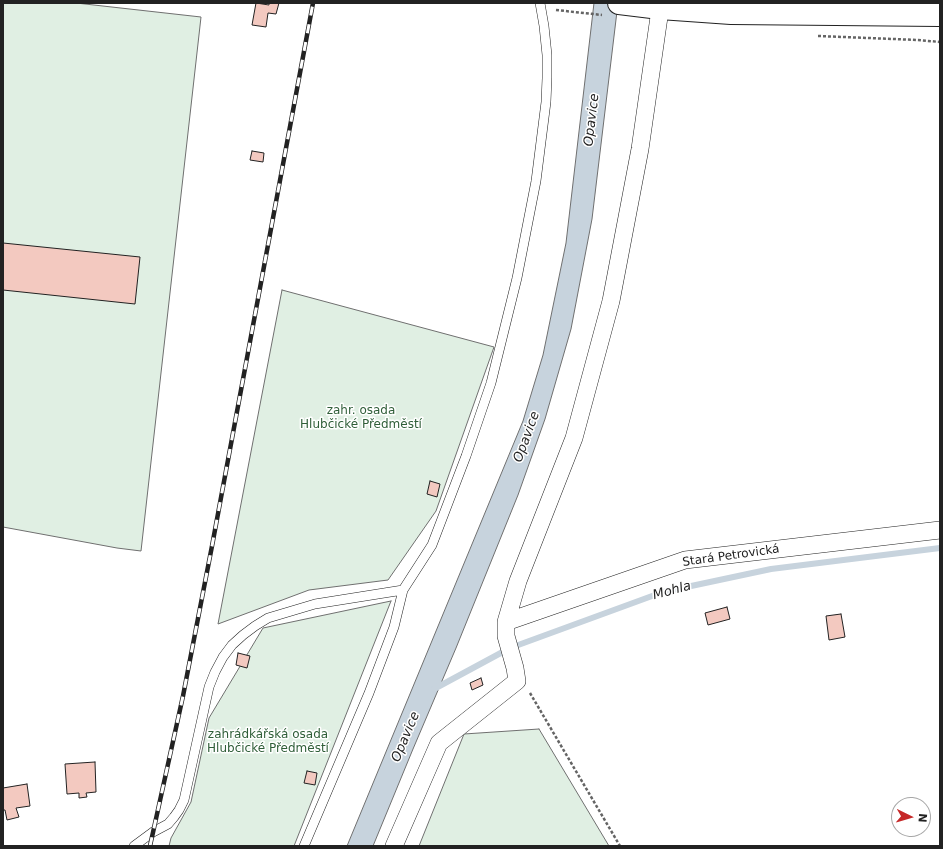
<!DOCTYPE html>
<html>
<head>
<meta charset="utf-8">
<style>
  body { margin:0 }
  #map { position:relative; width:943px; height:849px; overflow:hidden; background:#fff; font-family:"DejaVu Sans",sans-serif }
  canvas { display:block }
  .frame { position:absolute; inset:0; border:4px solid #222; pointer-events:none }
  .north { position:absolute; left:891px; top:797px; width:40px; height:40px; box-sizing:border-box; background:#fff; border:1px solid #a7a7a7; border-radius:50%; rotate:95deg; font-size:11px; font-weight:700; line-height:16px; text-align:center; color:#222 }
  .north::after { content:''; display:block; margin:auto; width:14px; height:18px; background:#c62828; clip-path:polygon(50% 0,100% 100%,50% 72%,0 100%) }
</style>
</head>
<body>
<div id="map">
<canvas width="943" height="849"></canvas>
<div class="frame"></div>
<div class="north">N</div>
</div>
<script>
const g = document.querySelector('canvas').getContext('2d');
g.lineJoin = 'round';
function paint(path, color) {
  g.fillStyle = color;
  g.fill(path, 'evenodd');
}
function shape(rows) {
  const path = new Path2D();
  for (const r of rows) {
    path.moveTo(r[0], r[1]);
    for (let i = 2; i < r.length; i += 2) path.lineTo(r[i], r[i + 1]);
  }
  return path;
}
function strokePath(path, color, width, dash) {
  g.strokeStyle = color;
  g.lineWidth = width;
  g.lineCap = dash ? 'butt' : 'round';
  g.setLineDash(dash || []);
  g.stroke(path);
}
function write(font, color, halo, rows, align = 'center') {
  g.font = font + ' "DejaVu Sans",sans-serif';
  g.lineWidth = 3;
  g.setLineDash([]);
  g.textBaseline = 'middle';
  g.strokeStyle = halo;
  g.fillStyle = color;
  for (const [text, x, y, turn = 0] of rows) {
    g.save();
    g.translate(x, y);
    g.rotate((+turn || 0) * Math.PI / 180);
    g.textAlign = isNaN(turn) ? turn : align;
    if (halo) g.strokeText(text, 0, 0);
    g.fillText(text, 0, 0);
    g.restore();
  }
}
const green = shape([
  [3,3,76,3,201,17,141,551,117,548,3,527,3,3],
  [282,290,494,347,436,511,388,580,309,590,218,624,282,290],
  [391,601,294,846,169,846,171,838,191,802,209,718,263,628,391,601],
  [539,729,609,846,419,846,464,734,539,729]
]);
paint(green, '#e0efe3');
strokePath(green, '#6f6f6f', 1);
const water = shape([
  [594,3,618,3,592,219,571,329,545,419,518,495,456,648,413,749,373,846,347,846,523,421,543,355,566,243,594,3]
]);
paint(water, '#c7d3dd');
strokePath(water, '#6f6f6f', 1);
strokePath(shape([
  [434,689,510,648,663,592,771,569,940,548]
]), '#c7d3dd', 6);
const building = shape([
  [256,3,269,5,269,3,279,3,276,14,268,13,266,27,252,25,256,3],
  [252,151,264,153,263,162,250,160,252,151],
  [3,243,140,257,135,304,3,290,3,243],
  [430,481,440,484,437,497,427,494,430,481],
  [727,607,730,619,708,625,705,613,727,607],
  [841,614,845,637,829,640,826,616,841,614],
  [238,653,250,656,247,668,236,665,238,653],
  [481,678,483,685,472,690,470,683,481,678],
  [95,762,96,792,86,793,87,797,79,798,79,793,67,794,65,764,95,762],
  [307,771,317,773,315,785,304,783,307,771],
  [27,784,30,806,16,808,19,817,7,820,5,810,3,810,3,788,27,784]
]);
paint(building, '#f3c9c0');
strokePath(building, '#222', 1);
const service = shape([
  [134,846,153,832,168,824,174,817,179,810,184,800,209,687,215,672,223,657,232,645,243,635,255,626,268,618,315,604,403,590],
  [304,846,369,693,394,627,403,590,432,545,466,456,491,383,517,278,536,181,546,102,547,78,547,55,544,26,540,3]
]);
const minor = shape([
  [506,622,685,560,940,530],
  [394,846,439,743,517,681,515,668,506,636,506,622,518,581,574,438,611,301,640,149,661,3]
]);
const primary = shape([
  [619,3,660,8,731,13,940,15]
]);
strokePath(service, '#222', 10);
strokePath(minor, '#222', 18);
strokePath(primary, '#222', 24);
strokePath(shape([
  [556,10,602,15],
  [818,36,918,40,940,42],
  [530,693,620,846]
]), '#646464', 2.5, [3, 2]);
strokePath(service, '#fff', 9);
strokePath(minor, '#fff', 17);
strokePath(primary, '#fff', 22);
const rail = shape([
  [150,846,183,696,212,546,313,3]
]);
strokePath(rail, '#222', 4.5);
strokePath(rail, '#fff', 3, [9]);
write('12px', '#2f5e38', '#fff', [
  ["zahr. osada",361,411],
  ["Hlubčické Předměstí",361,425],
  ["zahrádkářská osada",268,735],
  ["Hlubčické Předměstí",268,749]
]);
write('12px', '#222', '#fff', [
  ["Stará Petrovická",731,556,-8]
]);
write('italic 13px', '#222', '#fff', [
  ["Opavice",592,120,-83],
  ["Opavice",527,437,-70],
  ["Mohla",672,591,-15],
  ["Opavice",406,737,-67]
]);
</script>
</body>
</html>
